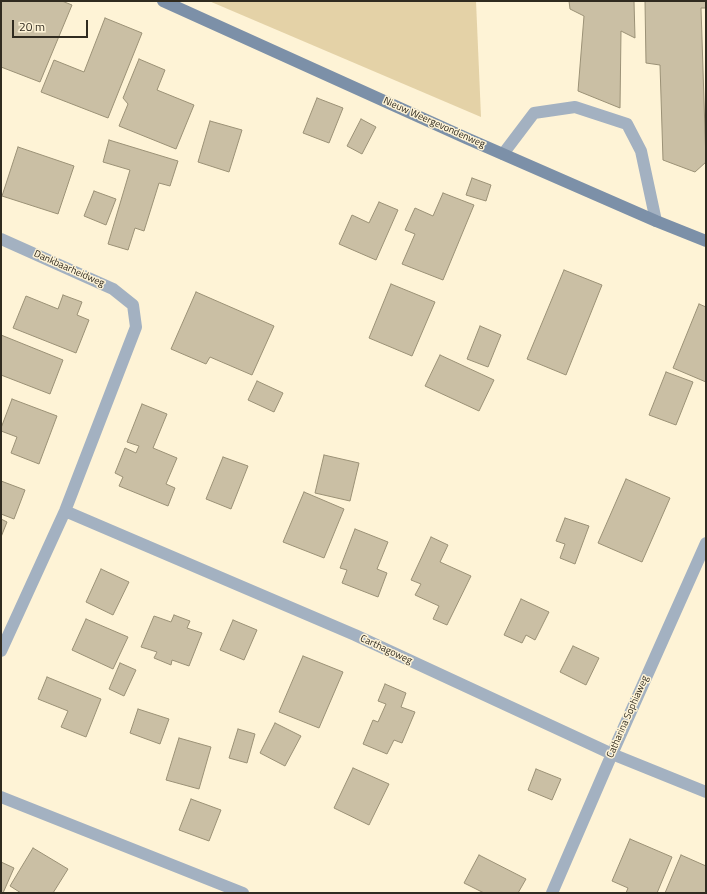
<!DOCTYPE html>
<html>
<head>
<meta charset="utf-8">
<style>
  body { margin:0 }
  #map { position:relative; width:707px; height:894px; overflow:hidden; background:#fef3d6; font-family:"Titillium Web",sans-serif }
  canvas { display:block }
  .frame { position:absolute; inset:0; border:2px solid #302b20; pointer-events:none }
  .scale { position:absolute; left:12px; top:20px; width:76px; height:18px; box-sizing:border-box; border:2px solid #302b20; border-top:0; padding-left:5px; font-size:12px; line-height:14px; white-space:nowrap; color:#302b20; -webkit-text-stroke:3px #fef3d6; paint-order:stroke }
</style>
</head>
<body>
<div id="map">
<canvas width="707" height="894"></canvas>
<div class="frame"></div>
<div class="scale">20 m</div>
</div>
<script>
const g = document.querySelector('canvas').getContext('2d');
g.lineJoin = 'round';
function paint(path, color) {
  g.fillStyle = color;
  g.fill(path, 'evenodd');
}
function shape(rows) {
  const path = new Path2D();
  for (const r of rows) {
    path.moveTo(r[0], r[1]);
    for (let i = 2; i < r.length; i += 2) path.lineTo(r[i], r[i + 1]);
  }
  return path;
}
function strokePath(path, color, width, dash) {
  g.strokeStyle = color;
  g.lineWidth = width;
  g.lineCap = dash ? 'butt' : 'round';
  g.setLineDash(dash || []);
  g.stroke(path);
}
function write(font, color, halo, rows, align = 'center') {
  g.font = font + ' "Titillium Web",sans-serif';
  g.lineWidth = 3;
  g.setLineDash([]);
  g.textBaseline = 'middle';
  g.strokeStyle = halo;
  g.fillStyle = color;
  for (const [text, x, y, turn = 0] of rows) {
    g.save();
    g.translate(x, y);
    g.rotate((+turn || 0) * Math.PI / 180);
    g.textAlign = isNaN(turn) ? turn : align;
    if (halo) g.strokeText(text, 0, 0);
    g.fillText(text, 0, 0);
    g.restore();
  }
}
paint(shape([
  [209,1,476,1,481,117]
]), '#e4d2a7');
const building = shape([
  [1,1,62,1,72,5,40,82,1,67,1,1],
  [569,1,634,1,635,38,621,31,620,108,578,91,584,16,570,9,569,1],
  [645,1,706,1,706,8,701,8,706,162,695,172,663,160,660,65,646,63,645,1],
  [105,18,142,33,108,118,41,92,54,60,84,72,105,18],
  [139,59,165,70,157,90,194,105,176,149,119,126,128,104,123,98,139,59],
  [317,98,343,108,329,143,303,133,317,98],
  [361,119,376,127,362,154,347,146,361,119],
  [210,121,242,130,229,172,198,162,210,121],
  [109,140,178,161,170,186,159,183,144,231,135,228,128,250,108,244,130,170,103,162,109,140],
  [18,147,74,166,58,214,2,196,18,147],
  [472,178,491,185,486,201,466,195,472,178],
  [94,191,116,199,106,225,84,216,94,191],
  [443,193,474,205,443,280,402,264,415,234,405,230,415,208,433,216,443,193],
  [379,202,398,210,376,260,339,244,352,215,369,223,379,202],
  [564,270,602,285,566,375,527,359,564,270],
  [391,284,435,302,412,356,369,338,391,284],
  [196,292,274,326,252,375,210,357,206,364,171,349,196,292],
  [63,295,82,302,77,315,89,320,76,353,13,328,26,296,58,309,63,295],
  [699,304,706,307,706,382,673,368,699,304],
  [480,326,501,335,488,367,467,359,480,326],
  [1,335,63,360,50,394,1,375,1,335],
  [440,355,494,380,479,411,425,386,440,355],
  [666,372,693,382,676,425,649,415,666,372],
  [257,381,283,393,274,412,248,400,257,381],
  [12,399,57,416,39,464,11,453,17,437,1,431,1,428,12,399],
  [142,404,167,414,153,448,177,458,166,484,175,488,168,506,119,486,123,477,115,473,125,448,136,453,139,446,127,442,142,404],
  [324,455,359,463,350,501,315,493,324,455],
  [223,457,248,466,231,509,206,499,223,457],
  [626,479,670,498,642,562,598,543,626,479],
  [1,481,25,490,14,519,1,514,1,481],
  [304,492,344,509,324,558,283,542,304,492],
  [565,518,589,526,575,564,560,558,565,544,556,541,565,518],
  [1,519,7,522,1,537,1,519],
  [355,529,388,542,377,569,387,573,378,597,342,583,347,570,340,568,355,529],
  [431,537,448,545,440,562,471,576,447,625,433,619,439,606,415,595,421,584,411,580,431,537],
  [101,569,129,582,113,615,86,602,101,569],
  [521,599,549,612,535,640,526,635,522,643,504,635,521,599],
  [174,615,190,621,187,628,202,633,189,666,172,660,171,665,154,658,157,652,141,647,154,616,171,622,174,615],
  [86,619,128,637,113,669,72,650,86,619],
  [233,620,257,630,244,660,220,650,233,620],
  [573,646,599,658,586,685,560,672,573,646],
  [303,656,343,672,319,728,279,712,303,656],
  [120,663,136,670,124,696,109,689,120,663],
  [47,677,101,699,86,737,61,727,68,711,38,699,47,677],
  [385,684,406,693,401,707,415,712,402,743,394,740,387,754,363,744,373,720,378,722,386,704,378,701,385,684],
  [138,709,169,719,160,744,130,733,138,709],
  [275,723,301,736,285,766,260,753,275,723],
  [238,729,255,734,247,763,229,758,238,729],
  [179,738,211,747,199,789,166,780,179,738],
  [353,768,389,784,369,825,334,808,353,768],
  [536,769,561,779,552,800,528,790,536,769],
  [191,799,221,810,209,841,179,830,191,799],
  [630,839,672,857,657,893,626,893,628,888,612,881,630,839],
  [33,848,68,869,53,893,21,893,10,886,33,848],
  [479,855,526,879,518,893,484,893,464,883,479,855],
  [681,855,706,866,706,893,665,893,681,855],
  [1,862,14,868,3,893,1,893,1,862]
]);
paint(building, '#cabfa4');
strokePath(building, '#9b9176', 1);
strokePath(shape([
  [503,154,534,113,575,107,627,124,641,151,656,221]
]), '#a3b1c1', 12);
strokePath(shape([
  [1,239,113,289,133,305,136,327,65,511,1,651],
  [65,511,355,635,612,754,706,792],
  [1,797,243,893],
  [552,893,612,754,706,543]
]), '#a3b1c1', 12);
strokePath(shape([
  [163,1,466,138,656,221,706,241]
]), '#7c90a8', 12);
write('10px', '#302b20', '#fef3d6', [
  ["Nieuw Weergevondenweg",434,123,24],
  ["Dankbaarheidweg",69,269,24],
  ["Carthagoweg",386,650,25],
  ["Catharina Sophiaweg",628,717,-66]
]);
</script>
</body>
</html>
